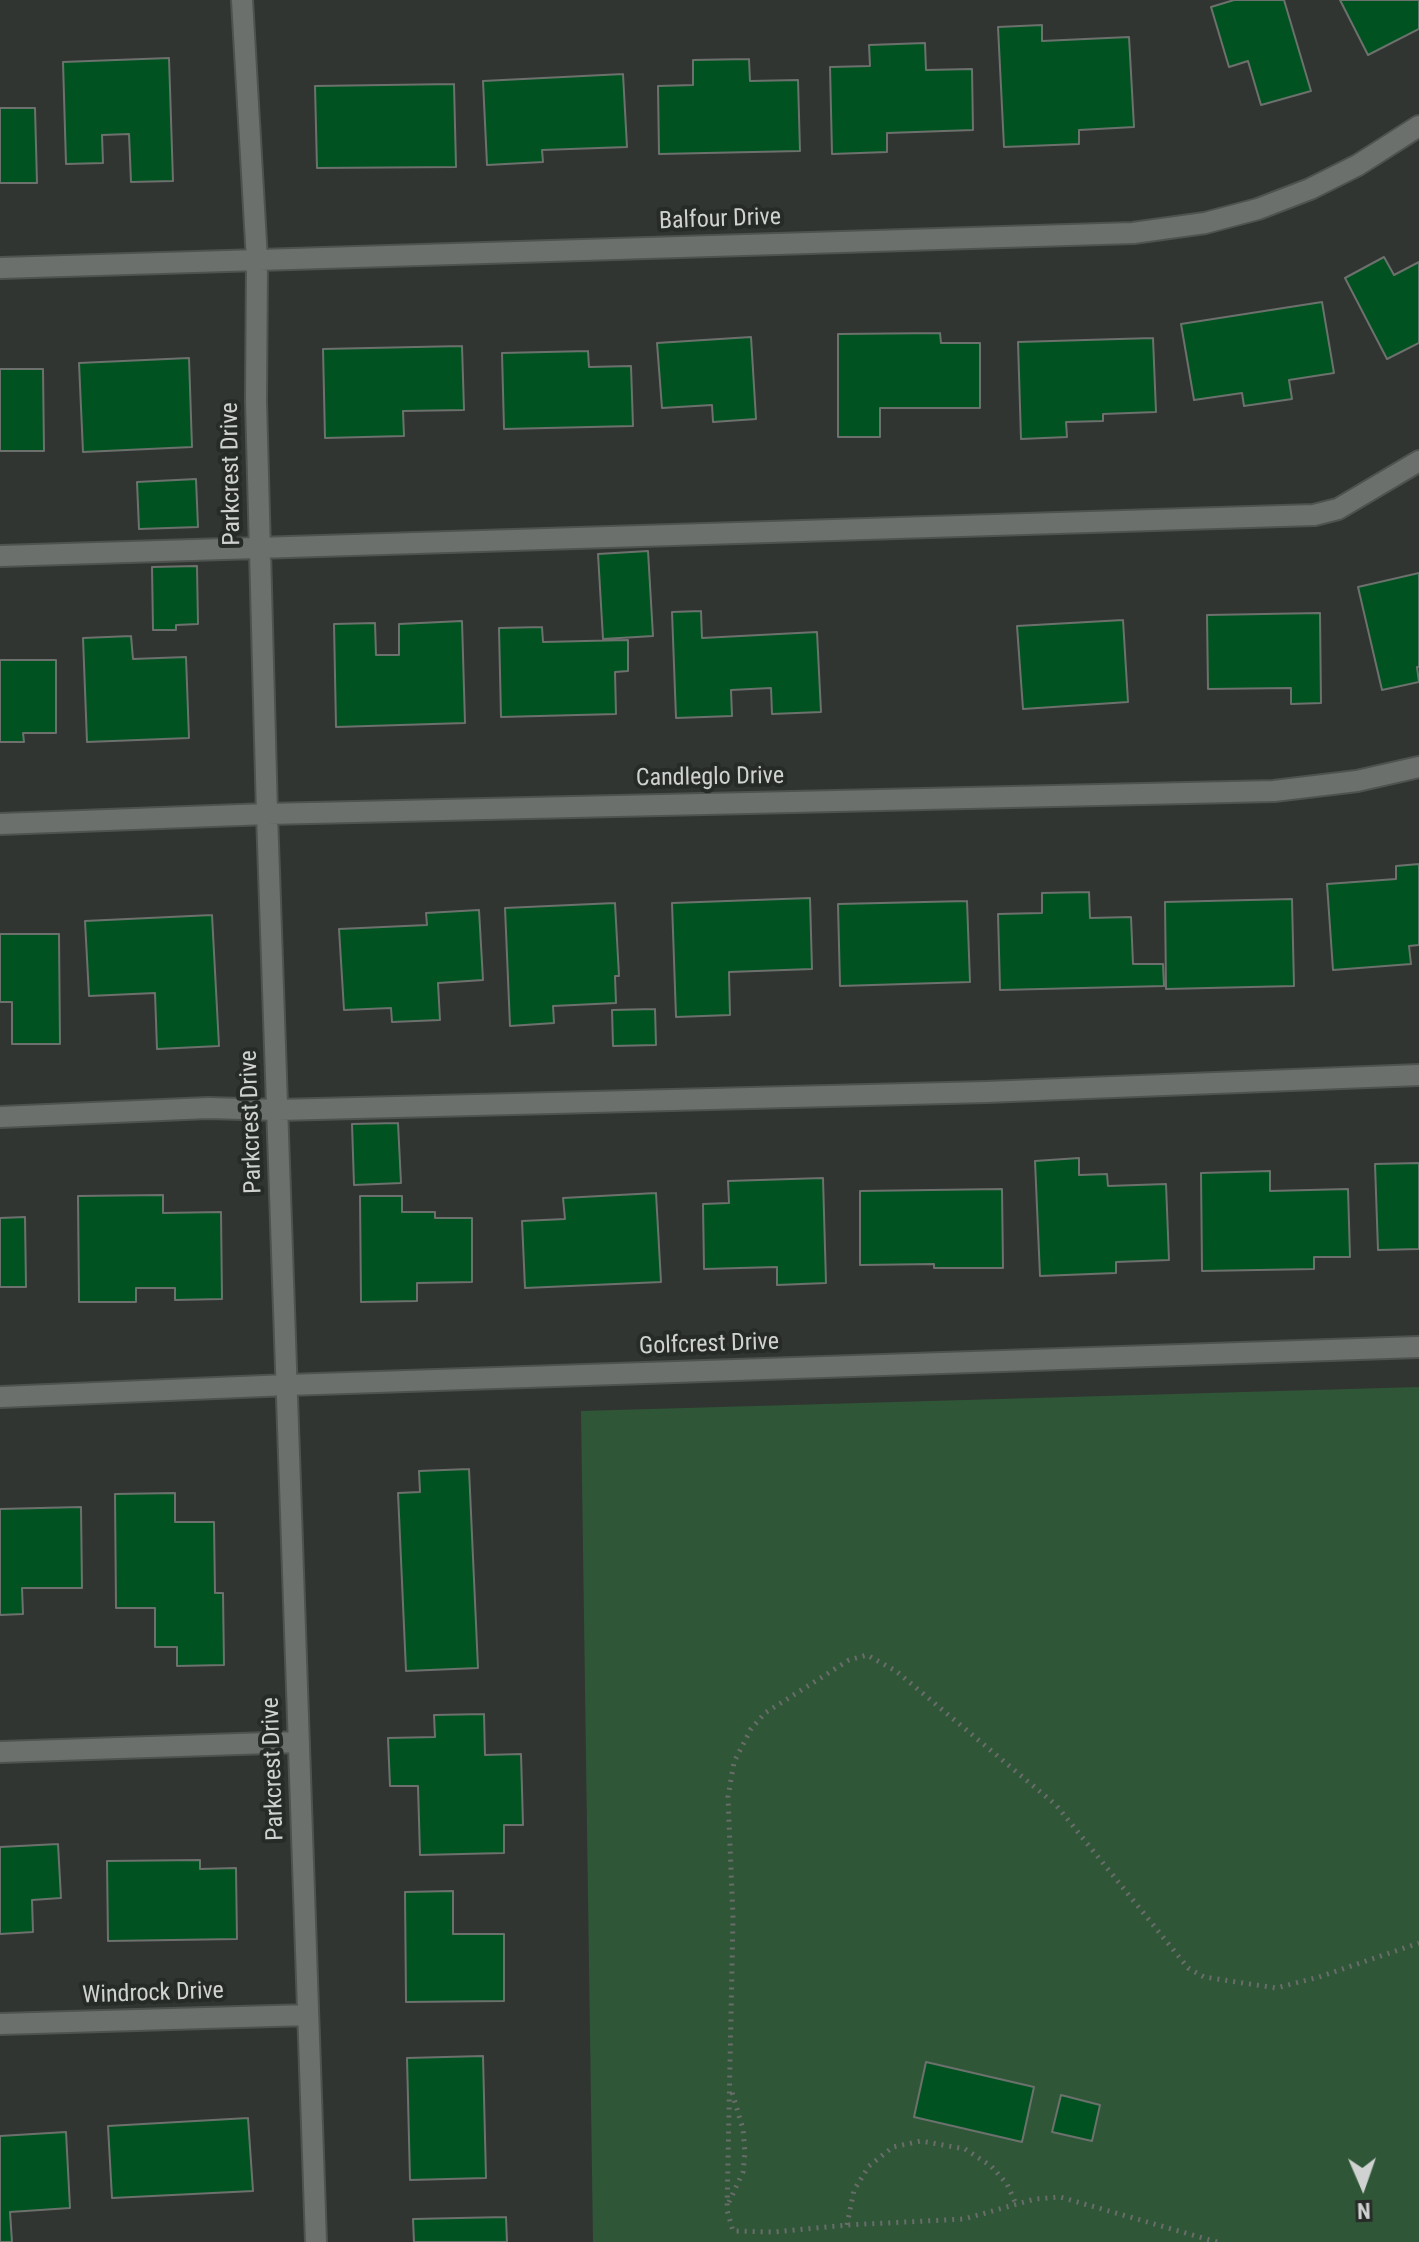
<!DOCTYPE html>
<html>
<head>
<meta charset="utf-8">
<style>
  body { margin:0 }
  #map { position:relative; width:1419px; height:2242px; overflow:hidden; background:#313531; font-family:"Roboto Condensed",sans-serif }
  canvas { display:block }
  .north { position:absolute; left:1323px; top:2146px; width:80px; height:80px; -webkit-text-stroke:6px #272b27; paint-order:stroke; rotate:178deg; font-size:22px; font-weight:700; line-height:32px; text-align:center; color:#cfd2d0 }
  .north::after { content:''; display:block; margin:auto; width:28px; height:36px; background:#cfd2d0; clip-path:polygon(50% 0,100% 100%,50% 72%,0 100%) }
</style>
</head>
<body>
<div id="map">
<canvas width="1419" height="2242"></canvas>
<div class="north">N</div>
</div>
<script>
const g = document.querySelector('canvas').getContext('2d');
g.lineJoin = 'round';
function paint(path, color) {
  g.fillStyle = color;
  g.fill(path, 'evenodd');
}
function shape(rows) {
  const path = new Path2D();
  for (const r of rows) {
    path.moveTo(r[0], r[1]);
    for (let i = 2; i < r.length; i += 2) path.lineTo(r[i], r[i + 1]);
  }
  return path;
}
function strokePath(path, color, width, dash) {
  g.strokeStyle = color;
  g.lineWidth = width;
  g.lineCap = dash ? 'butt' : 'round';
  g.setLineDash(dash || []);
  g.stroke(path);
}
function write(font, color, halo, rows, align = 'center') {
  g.font = font + ' "Roboto Condensed",sans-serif';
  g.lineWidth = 8;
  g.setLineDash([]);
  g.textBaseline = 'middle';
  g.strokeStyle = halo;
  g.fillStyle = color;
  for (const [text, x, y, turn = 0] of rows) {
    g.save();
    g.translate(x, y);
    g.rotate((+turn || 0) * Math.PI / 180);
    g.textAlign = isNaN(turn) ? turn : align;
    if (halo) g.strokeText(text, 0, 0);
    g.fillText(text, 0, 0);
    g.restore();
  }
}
paint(shape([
  [1419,1387,1419,2242,593,2242,581,1411]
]), '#305638');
const building = shape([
  [1234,0,1284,0,1311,91,1261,105,1248,61,1229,67,1211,7,1234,0],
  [1340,0,1419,0,1419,29,1368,55,1340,0],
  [1042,25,1042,41,1129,37,1134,127,1079,130,1079,144,1004,147,998,27,1042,25],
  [925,43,926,70,972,69,973,130,887,133,887,152,832,154,830,67,870,66,869,45,925,43],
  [169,58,173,181,131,182,129,134,102,135,103,163,66,164,63,62,169,58],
  [749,59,750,81,798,80,800,151,659,154,658,86,693,85,693,60,749,59],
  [623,74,627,147,542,150,543,162,487,165,483,81,623,74],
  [454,84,456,167,317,168,315,86,454,84],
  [0,108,35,108,37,183,0,183,0,108],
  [1384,257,1394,275,1419,262,1419,343,1387,359,1345,278,1384,257],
  [1322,302,1334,373,1289,380,1292,399,1244,406,1242,393,1194,400,1181,324,1322,302],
  [940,333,941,343,980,343,980,408,880,408,880,437,838,437,838,334,940,333],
  [751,337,756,419,713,422,712,405,662,408,657,343,751,337],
  [1153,338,1156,412,1103,414,1103,421,1066,422,1067,437,1021,439,1018,342,1153,338],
  [462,346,464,410,403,411,404,436,325,438,323,349,462,346],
  [588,351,589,367,631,366,633,426,504,429,502,353,588,351],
  [189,358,192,447,83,452,79,363,189,358],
  [0,369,43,369,44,451,0,451,0,369],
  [196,479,198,527,139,529,137,482,196,479],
  [648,551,653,636,603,639,598,554,648,551],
  [197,566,198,624,176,625,176,630,153,630,152,567,197,566],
  [1419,573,1419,667,1417,667,1419,682,1382,690,1358,587,1419,573],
  [701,611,702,638,817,632,821,712,772,714,771,688,731,690,732,716,676,718,672,612,701,611],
  [1320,613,1321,703,1291,704,1291,688,1208,689,1207,615,1320,613],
  [1123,620,1128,702,1023,709,1017,626,1123,620],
  [462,621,465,723,336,727,334,624,375,623,376,655,399,655,399,624,462,621],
  [542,627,543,642,628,640,628,671,615,672,616,714,501,717,499,628,542,627],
  [131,636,133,659,186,657,189,738,87,742,83,638,131,636],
  [0,660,56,660,56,733,23,733,24,742,0,742,0,660],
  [1419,864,1419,945,1409,946,1411,964,1333,970,1327,884,1396,879,1396,866,1419,864],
  [1089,892,1090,918,1131,917,1133,964,1163,964,1164,986,1000,990,998,914,1042,913,1042,893,1089,892],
  [810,898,812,969,729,972,730,1015,676,1017,672,903,810,898],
  [1292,899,1294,986,1166,989,1165,902,1292,899],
  [967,901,970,982,840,986,838,904,967,901],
  [615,903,619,976,615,976,616,1003,553,1006,554,1023,510,1026,505,908,615,903],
  [479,910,483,980,438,983,440,1020,392,1022,391,1008,344,1010,339,929,427,925,426,913,479,910],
  [212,915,219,1046,157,1049,155,993,89,996,85,921,212,915],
  [0,934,59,934,60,1044,12,1044,12,1002,0,1002,0,934],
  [655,1009,656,1045,613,1046,612,1010,655,1009],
  [398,1123,401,1183,354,1185,352,1124,398,1123],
  [1079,1158,1079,1175,1107,1174,1108,1186,1166,1184,1169,1260,1116,1262,1116,1273,1040,1276,1035,1161,1079,1158],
  [1419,1163,1419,1249,1378,1250,1375,1164,1419,1163],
  [1270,1171,1270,1191,1348,1189,1350,1257,1314,1257,1314,1269,1202,1271,1201,1173,1270,1171],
  [823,1178,826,1283,777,1285,777,1267,704,1269,703,1204,729,1203,728,1181,823,1178],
  [1002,1189,1003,1268,934,1268,934,1264,860,1265,860,1191,1002,1189],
  [656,1193,661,1282,525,1288,522,1221,565,1219,563,1198,656,1193],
  [163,1195,163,1213,221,1212,222,1299,175,1300,175,1288,136,1288,136,1302,79,1302,78,1196,163,1195],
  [360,1196,402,1196,402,1212,435,1212,435,1218,472,1218,472,1282,417,1283,417,1301,361,1302,360,1196],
  [25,1217,26,1287,0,1287,0,1218,25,1217],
  [469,1469,478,1668,406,1671,398,1493,420,1492,419,1471,469,1469],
  [175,1493,175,1522,214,1522,215,1593,223,1593,224,1665,177,1666,177,1647,155,1647,155,1608,116,1608,115,1494,175,1493],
  [81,1507,82,1588,22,1588,23,1614,0,1615,0,1509,81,1507],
  [484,1714,485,1755,521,1754,523,1825,504,1825,504,1853,420,1855,418,1786,390,1786,388,1738,435,1737,434,1715,484,1714],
  [58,1844,61,1898,32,1900,33,1932,0,1934,0,1847,58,1844],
  [200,1860,200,1869,236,1868,237,1939,108,1941,107,1861,200,1860],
  [453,1891,453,1934,504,1934,504,2001,406,2002,405,1892,453,1891],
  [483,2056,486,2178,410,2180,407,2058,483,2056],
  [926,2062,1034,2087,1022,2142,914,2117,926,2062],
  [1061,2095,1100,2105,1092,2141,1052,2132,1061,2095],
  [248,2118,253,2191,112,2198,108,2126,248,2118],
  [66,2132,70,2208,10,2212,12,2242,0,2242,0,2136,66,2132],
  [506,2217,507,2242,414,2242,413,2219,506,2217]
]);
paint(building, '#005321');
strokePath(building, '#6d716d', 2);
const minor = shape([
  [242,0,257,260,256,401,267,814,316,2242],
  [0,268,1133,233,1205,223,1258,209,1310,189,1358,165,1419,126],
  [0,556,1314,515,1338,509,1419,461],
  [0,824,267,814,1274,791,1357,781,1419,767],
  [0,1117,208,1108,278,1110,986,1092,1419,1075],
  [0,1397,288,1385,1419,1347],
  [0,1752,299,1742],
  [0,2024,308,2015]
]);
strokePath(minor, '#4f5350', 24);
strokePath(shape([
  [729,2202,743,2172,745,2153,743,2129,732,2092],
  [847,2225,854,2190,869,2166,893,2147,921,2141,965,2149,991,2166,1007,2184,1016,2204],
  [1217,2242,1060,2197,1035,2199,964,2219,847,2225,774,2232,733,2231,727,2210,733,1918,728,1797,734,1762,751,1729,765,1713,849,1660,867,1655,896,1671,1056,1805,1188,1968,1204,1977,1276,1988,1319,1977,1419,1943]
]), '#696d6a', 5, [2, 6]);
strokePath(minor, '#6c706c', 20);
write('24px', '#cfd2d0', '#272b27', [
  ["Balfour Drive",720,220,-2],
  ["Parkcrest Drive",232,474,-91],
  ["Candleglo Drive",710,778,-1],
  ["Parkcrest Drive",252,1122,-92],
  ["Golfcrest Drive",709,1345,-2],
  ["Parkcrest Drive",274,1769,-92],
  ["Windrock Drive",153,1994,-2]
]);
</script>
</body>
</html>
